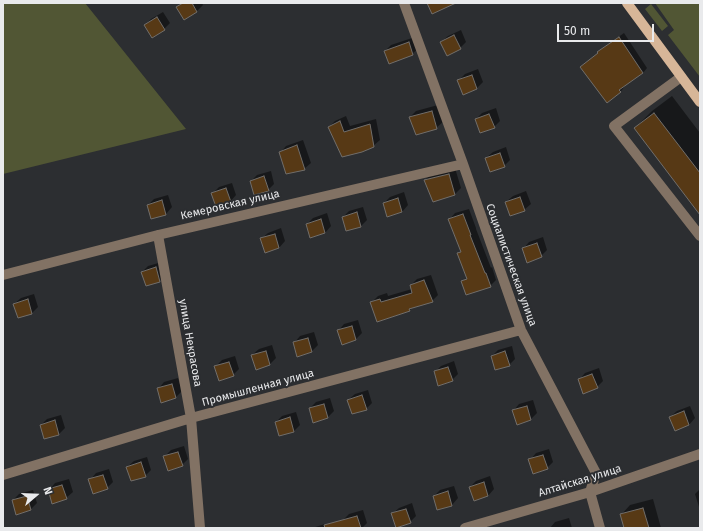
<!DOCTYPE html>
<html>
<head>
<meta charset="utf-8">
<style>
  body { margin:0 }
  #map { position:relative; width:703px; height:531px; overflow:hidden; background:#2c2e31; font-family:"Fira Sans",sans-serif }
  canvas { display:block }
  .frame { position:absolute; inset:0; border:4px solid #e9eaec; pointer-events:none }
  .north { position:absolute; left:16px; top:475px; width:40px; height:40px; -webkit-text-stroke:3px #2c2e31; paint-order:stroke; rotate:71deg; font-size:11px; font-weight:700; line-height:16px; text-align:center; color:#e9eaec }
  .north::after { content:''; display:block; margin:auto; width:14px; height:18px; background:#e9eaec; clip-path:polygon(50% 0,100% 100%,50% 72%,0 100%) }
  .scale { position:absolute; left:557px; top:24px; width:97px; height:18px; box-sizing:border-box; border:2px solid #e9eaec; border-top:0; padding-left:5px; font-size:12px; line-height:14px; white-space:nowrap; color:#e9eaec; -webkit-text-stroke:3px #2c2e31; paint-order:stroke }
</style>
</head>
<body>
<div id="map">
<canvas width="703" height="531"></canvas>
<div class="frame"></div>
<div class="north">N</div>
<div class="scale">50 m</div>
</div>
<script>
const g = document.querySelector('canvas').getContext('2d');
g.lineJoin = 'round';
function paint(path, color) {
  g.fillStyle = color;
  g.fill(path, 'evenodd');
}
function shape(rows) {
  const path = new Path2D();
  for (const r of rows) {
    path.moveTo(r[0], r[1]);
    for (let i = 2; i < r.length; i += 2) path.lineTo(r[i], r[i + 1]);
  }
  return path;
}
function strokePath(path, color, width, dash) {
  g.strokeStyle = color;
  g.lineWidth = width;
  g.lineCap = dash ? 'butt' : 'round';
  g.setLineDash(dash || []);
  g.stroke(path);
}
function write(font, color, halo, rows, align = 'center') {
  g.font = font + ' "Fira Sans",sans-serif';
  g.lineWidth = 4;
  g.setLineDash([]);
  g.textBaseline = 'middle';
  g.strokeStyle = halo;
  g.fillStyle = color;
  for (const [text, x, y, turn = 0] of rows) {
    g.save();
    g.translate(x, y);
    g.rotate((+turn || 0) * Math.PI / 180);
    g.textAlign = isNaN(turn) ? turn : align;
    if (halo) g.strokeText(text, 0, 0);
    g.fillText(text, 0, 0);
    g.restore();
  }
}
paint(shape([
  [3,3,85,3,186,129,3,174],
  [655,3,700,3,700,77,668,35,674,30],
  [651,4,668,26,662,31,645,9]
]), '#515634');
paint(shape([
  [182,3,202,3,203,5,197,11,185,19,178,7],
  [163,12,170,23,164,29,145,25,151,19],
  [461,30,466,42,460,48,441,42,448,36],
  [624,33,647,68,643,73,624,85,625,86,621,91,607,101,598,53,603,48],
  [415,37,419,48,412,54,385,51,391,45],
  [478,69,483,82,477,88,458,81,465,74],
  [672,96,700,133,700,213,635,128,652,111],
  [438,105,443,122,436,128,410,117,416,111],
  [496,108,500,121,494,127,476,119,482,113],
  [346,116,350,126,376,119,380,140,373,146,329,127,335,121],
  [303,140,311,163,304,169,280,153,286,146],
  [506,147,510,160,504,166,486,158,493,152],
  [455,168,461,188,455,194,425,180,431,174],
  [271,171,274,184,268,190,251,181,257,175],
  [232,183,236,195,230,202,213,193,219,187],
  [526,191,531,204,524,210,506,202,513,196],
  [404,192,408,205,402,212,384,203,390,197],
  [168,195,172,207,166,214,148,205,154,199],
  [363,207,367,220,361,226,343,217,349,211],
  [469,209,476,228,476,229,491,268,492,267,496,280,490,286,463,282,467,277,459,254,461,251,449,220,455,213],
  [327,213,331,226,325,233,307,224,313,218],
  [281,228,285,241,279,248,265,252,261,239,268,233],
  [543,237,547,250,541,256,523,249,529,242],
  [162,262,165,275,159,281,142,272,148,266],
  [431,275,438,295,432,301,413,307,409,311,372,302,378,296,387,293,388,296,412,289,411,285,417,279],
  [34,294,38,307,32,313,18,317,14,304,21,298],
  [358,320,362,333,356,339,342,343,338,331,344,324],
  [314,332,318,345,312,351,294,343,300,336],
  [272,345,276,358,270,364,256,368,252,355,259,349],
  [512,346,515,359,509,365,492,356,498,350],
  [235,356,239,369,233,375,215,367,222,360],
  [454,361,458,374,452,380,435,372,441,366],
  [599,368,603,381,597,387,579,380,585,373],
  [178,378,182,391,176,397,158,389,164,382],
  [368,390,372,403,366,409,348,400,355,394],
  [330,398,334,411,328,417,310,408,316,402],
  [533,400,537,413,531,419,517,423,513,411,519,404],
  [690,406,695,418,689,425,670,417,677,411],
  [296,412,300,425,294,431,276,422,282,416],
  [61,415,65,428,59,434,41,425,47,419],
  [184,446,188,459,182,465,165,456,171,450],
  [549,449,553,462,547,468,530,460,536,453],
  [147,457,151,470,145,476,127,467,134,461],
  [109,469,113,482,107,488,90,480,96,473],
  [490,476,494,489,488,496,470,487,476,481],
  [69,479,73,492,66,498,49,490,55,483],
  [454,486,458,498,452,505,434,496,440,490],
  [700,489,700,510,695,494],
  [33,490,37,503,31,509,17,513,13,500,19,494],
  [653,499,661,528,625,528,621,515,630,505],
  [412,503,416,516,410,522,392,514,399,508],
  [363,510,367,523,362,528,345,528,343,520,349,514],
  [569,518,572,528,550,528,555,522],
  [325,524,327,528,312,528]
]), '#0007');
const building = shape([
  [183,3,192,3,197,12,184,20,176,7,183,3],
  [427,3,456,3,432,14,427,3],
  [157,17,165,30,152,38,144,25,157,17],
  [454,35,461,49,447,56,440,42,454,35],
  [619,37,643,73,619,90,621,92,607,103,580,67,598,53,597,52,619,37],
  [409,42,413,55,389,64,384,51,409,42],
  [472,75,477,89,463,95,457,80,472,75],
  [432,111,437,129,416,135,409,117,432,111],
  [654,113,700,173,700,215,634,128,654,113],
  [489,114,495,128,480,133,475,119,489,114],
  [340,121,344,132,370,124,374,147,362,152,342,157,328,127,340,121],
  [297,145,305,170,286,174,279,152,297,145],
  [500,153,505,167,490,172,485,158,500,153],
  [449,174,455,195,433,202,424,180,449,174],
  [264,176,269,191,254,195,250,181,264,176],
  [226,188,231,202,216,207,211,193,226,188],
  [520,197,525,211,510,216,505,202,520,197],
  [398,198,402,212,387,217,383,203,398,198],
  [162,200,166,215,151,219,147,205,162,200],
  [357,212,361,227,346,231,342,217,357,212],
  [463,214,471,235,470,235,485,273,486,273,491,287,466,295,461,281,467,279,457,253,461,252,448,219,463,214],
  [321,219,325,233,310,238,306,224,321,219],
  [275,234,279,248,265,253,260,238,275,234],
  [537,243,542,257,527,263,522,248,537,243],
  [156,267,160,282,146,286,141,272,156,267],
  [424,280,433,302,409,309,410,311,377,322,370,302,380,299,381,302,412,293,410,285,424,280],
  [28,299,32,314,18,318,13,304,28,299],
  [352,326,356,340,342,345,337,330,352,326],
  [308,338,312,352,297,357,293,342,308,338],
  [266,351,270,365,256,370,251,355,266,351],
  [505,351,510,366,495,370,491,356,505,351],
  [229,362,234,376,219,381,214,366,229,362],
  [448,367,453,381,438,386,434,371,448,367],
  [592,374,598,388,583,394,578,379,592,374],
  [172,384,176,398,161,403,157,388,172,384],
  [362,395,367,410,352,414,347,400,362,395],
  [324,404,328,418,313,423,309,408,324,404],
  [527,406,531,420,517,425,512,410,527,406],
  [684,411,689,425,675,431,669,417,684,411],
  [290,417,294,432,279,436,275,422,290,417],
  [55,420,59,435,44,439,40,425,55,420],
  [178,452,183,466,168,471,163,456,178,452],
  [543,455,548,469,533,474,528,459,543,455],
  [141,462,146,477,131,481,126,467,141,462],
  [103,475,108,489,93,494,88,479,103,475],
  [484,482,488,496,474,501,469,487,484,482],
  [62,485,67,499,52,504,48,489,62,485],
  [448,491,452,506,437,510,433,496,448,491],
  [27,496,31,510,16,515,12,500,27,496],
  [643,508,649,528,624,528,620,514,643,508],
  [406,509,411,523,396,528,391,513,406,509],
  [357,516,361,528,325,528,324,525,357,516]
]);
paint(building, '#573915');
strokePath(building, '#716e6b', 1);
strokePath(shape([
  [404,3,463,164,521,330,596,473,590,492,600,528],
  [681,77,614,126,700,236],
  [158,235,191,418,200,528],
  [3,275,158,235,463,164],
  [3,475,191,418,521,330],
  [465,528,590,492,700,454]
]), '#827264', 10);
strokePath(shape([
  [627,3,700,102]
]), '#d7b698', 10);
write('11px', '#e9eaec', '#2c2e31', [
  ["Кемеровская улица",230,205,-13],
  ["Социалистическая улица",511,265,70],
  ["улица Некрасова",190,343,80],
  ["Промышленная улица",258,388,-15],
  ["Алтайская улица",580,481,-17]
]);
</script>
</body>
</html>
